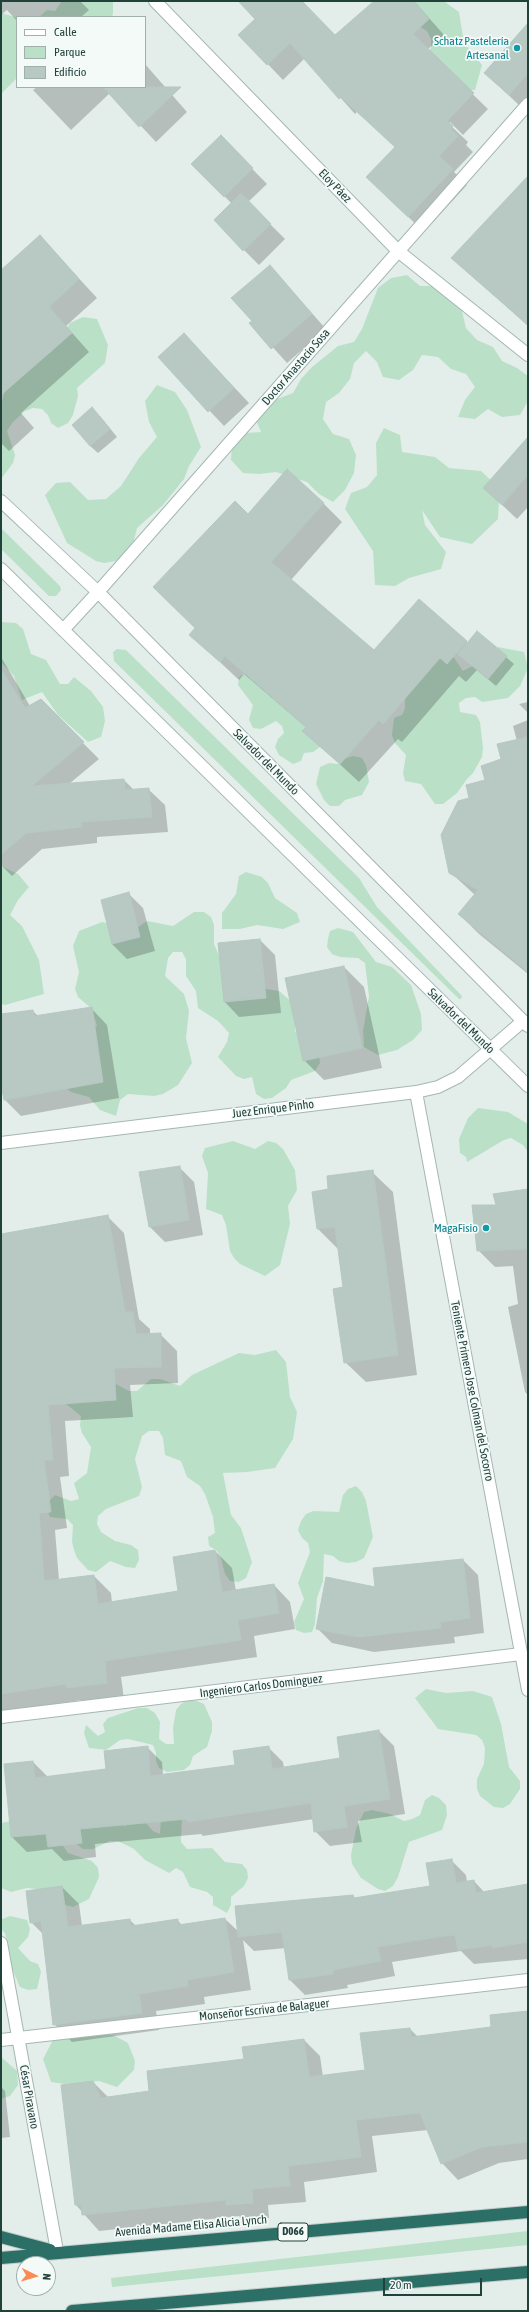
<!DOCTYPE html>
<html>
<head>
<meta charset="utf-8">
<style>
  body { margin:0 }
  #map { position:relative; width:529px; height:2312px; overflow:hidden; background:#e3eeea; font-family:"Asap Condensed",sans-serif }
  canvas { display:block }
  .frame { position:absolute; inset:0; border:2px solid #21413b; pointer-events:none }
  .legend { position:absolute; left:16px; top:16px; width:130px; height:72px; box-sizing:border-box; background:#f4faf8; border:1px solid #a0b0ac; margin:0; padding:5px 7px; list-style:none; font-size:12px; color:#21413b }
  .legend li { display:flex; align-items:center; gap:8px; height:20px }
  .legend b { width:20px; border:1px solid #a0b0ac }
  .north { position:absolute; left:16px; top:2256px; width:40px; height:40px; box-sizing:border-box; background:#f4faf8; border:1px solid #a0b0ac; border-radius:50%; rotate:95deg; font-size:11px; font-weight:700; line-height:16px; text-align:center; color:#21413b }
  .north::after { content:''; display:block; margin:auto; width:14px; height:18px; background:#fb8b54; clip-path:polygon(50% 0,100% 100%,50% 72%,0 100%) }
  .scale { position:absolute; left:383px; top:2278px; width:99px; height:18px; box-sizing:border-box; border:2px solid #21413b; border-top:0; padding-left:5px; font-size:12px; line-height:14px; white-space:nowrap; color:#21413b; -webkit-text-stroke:3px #f4faf8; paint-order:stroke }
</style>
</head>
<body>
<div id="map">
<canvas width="529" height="2312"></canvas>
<div class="frame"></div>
<ul class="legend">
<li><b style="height:5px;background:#fff"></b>Calle</li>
<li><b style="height:11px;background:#bbe0c8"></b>Parque</li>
<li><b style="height:11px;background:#b8c9c3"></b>Edificio</li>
</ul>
<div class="north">N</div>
<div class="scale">20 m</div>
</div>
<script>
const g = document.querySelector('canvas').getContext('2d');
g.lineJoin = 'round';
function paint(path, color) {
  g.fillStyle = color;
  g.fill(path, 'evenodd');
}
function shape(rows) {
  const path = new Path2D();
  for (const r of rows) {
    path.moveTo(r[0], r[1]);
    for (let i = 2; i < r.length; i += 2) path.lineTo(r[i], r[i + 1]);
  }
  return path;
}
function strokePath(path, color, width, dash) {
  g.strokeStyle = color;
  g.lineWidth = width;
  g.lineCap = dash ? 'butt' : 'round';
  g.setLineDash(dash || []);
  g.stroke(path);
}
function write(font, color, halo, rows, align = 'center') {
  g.font = font + ' "Asap Condensed",sans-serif';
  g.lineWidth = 3.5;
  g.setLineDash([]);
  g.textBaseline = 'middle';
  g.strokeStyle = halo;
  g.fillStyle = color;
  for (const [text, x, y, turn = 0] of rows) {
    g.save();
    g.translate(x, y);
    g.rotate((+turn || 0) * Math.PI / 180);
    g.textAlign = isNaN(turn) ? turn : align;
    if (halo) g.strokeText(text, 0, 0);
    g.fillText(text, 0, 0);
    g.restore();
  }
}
paint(shape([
  [62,1,113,1,113,13,112,17,39,17,47,10,55,11],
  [377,1,440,1,445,2,459,12,464,43,482,65,475,90,457,89,426,54,431,48,431,39,427,31],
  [1,13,15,17,17,20,17,78,1,94],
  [407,275,420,286,437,286,450,295,462,311,466,328,477,340,493,347,502,361,517,368,528,376,528,401,520,415,502,417,488,409,475,419,458,417,465,400,475,387,466,374,451,369,438,357,422,355,413,370,399,380,383,377,377,362,366,351,354,363,350,379,339,393,326,402,323,419,333,434,349,439,356,455,354,473,345,490,333,502,319,494,307,482,276,472,260,474,243,473,231,460,232,443,245,433,261,432,254,415,260,399,277,399,293,393,301,379,312,367,338,346,354,342,362,329,378,288,391,278],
  [83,317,97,319,108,345,105,363,77,388,78,396,73,415,68,423,58,428,51,423,48,415,42,409,33,408,25,411,12,423,7,431,15,455,13,463,1,479,1,406,5,389,43,354,51,352,70,323],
  [157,385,175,392,187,410,201,447,189,466,184,479,163,505,137,528,132,548,121,560,104,563,96,561,67,543,45,495,56,483,70,482,88,500,106,499,121,486,139,458,157,437,149,422,145,401],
  [384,428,400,435,402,452,435,457,449,468,481,471,494,483,499,500,498,519,472,544,440,537,422,510,425,525,446,552,441,569,409,578,395,586,375,585,373,551,345,509,351,493,367,487,377,475,376,443],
  [1,528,60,586,61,590,56,596,49,596,1,549],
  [1,622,16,623,23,629,31,654,46,660,60,684,68,684,74,677,91,691,103,707,105,721,101,737,88,742,58,715,42,692,22,700,14,676,1,662],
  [498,647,524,652,528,668,520,686,508,698,482,702,475,697,466,698,459,703,460,712,476,715,480,722,483,748,482,757,473,773,467,779,457,793,443,804,435,804,421,784,405,781,403,773,406,755,395,743,392,735,394,718,402,715,405,708,405,699,416,677,449,650,463,671,494,655],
  [117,649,126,650,359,878,377,907,462,996,461,999,459,999,114,661,113,652],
  [246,673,323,740,320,747,313,752,304,753,301,761,293,764,279,755,275,747,278,739,284,733,282,726,276,721,261,729,253,728,249,720,253,705,238,685,239,677],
  [353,756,362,758,366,765,369,782,362,795,345,800,339,806,330,806,324,800,316,784,320,767,329,763,338,764,344,759],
  [1,866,18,874,29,887,18,900,10,915,22,926,39,960,44,994,5,1005,1,1004],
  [246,872,262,877,268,883,275,898,297,913,300,922,283,929,257,925,240,929,222,929,222,913,236,894,239,876],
  [194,912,204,912,211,917,214,925,214,944,225,969,254,987,279,991,293,1003,296,1011,295,1031,319,1054,320,1063,315,1071,291,1080,286,1088,272,1098,264,1099,256,1094,252,1077,244,1079,236,1076,218,1057,227,1042,229,1033,218,1021,198,1008,196,991,186,976,186,959,182,952,173,952,168,958,165,976,184,994,189,1011,186,1038,192,1063,178,1085,163,1094,154,1096,128,1094,120,1100,116,1116,100,1110,89,1097,71,1092,63,1086,68,1037,63,1011,72,1011,89,1029,97,1026,92,1009,78,997,75,989,79,972,73,946,79,931,102,922,134,930,147,921,173,926],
  [338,928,353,932,376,962,392,967,411,985,421,1014,422,1030,413,1040,397,1050,378,1055,364,1047,363,1031,369,996,365,963,358,958,340,957,332,954,327,947,328,939,330,931],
  [478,1108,508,1112,528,1124,528,1152,523,1145,511,1138,504,1140,467,1162,466,1157,460,1153,459,1139,468,1118],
  [233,1141,255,1149,268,1141,276,1143,283,1149,295,1170,297,1190,288,1206,290,1224,280,1265,265,1276,240,1264,234,1258,230,1251,226,1225,222,1215,206,1209,208,1173,202,1156,205,1148],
  [276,1350,286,1362,290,1397,297,1412,293,1439,275,1468,247,1472,223,1473,231,1515,241,1528,252,1562,246,1578,239,1582,230,1581,225,1574,221,1558,216,1550,209,1546,208,1537,215,1533,213,1517,205,1494,200,1486,187,1477,181,1461,165,1455,163,1438,159,1431,149,1431,142,1436,135,1459,142,1487,139,1496,106,1509,98,1516,97,1524,101,1532,115,1541,131,1545,138,1550,139,1560,135,1568,126,1567,110,1561,96,1572,88,1570,77,1558,74,1550,72,1542,73,1525,67,1519,50,1517,47,1509,49,1501,55,1495,71,1501,79,1499,74,1483,87,1473,91,1447,82,1433,80,1425,81,1416,61,1400,114,1383,129,1391,137,1391,151,1379,160,1379,180,1386,192,1375,239,1353,255,1355],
  [356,1486,362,1492,366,1501,373,1537,364,1558,356,1562,347,1563,339,1561,333,1556,324,1554,323,1581,317,1598,315,1624,312,1632,304,1633,296,1630,294,1622,304,1599,298,1583,310,1552,308,1543,302,1538,298,1530,301,1521,306,1514,313,1511,339,1512,343,1495,348,1489],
  [426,1689,446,1693,473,1691,492,1697,501,1724,509,1767,520,1781,520,1789,510,1804,503,1808,494,1807,480,1796,477,1789,477,1779,484,1764,485,1748,482,1740,476,1735,438,1729,415,1698],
  [188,1700,197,1701,204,1704,212,1722,212,1731,207,1747,193,1756,190,1765,184,1770,167,1772,159,1768,156,1761,156,1753,153,1745,128,1739,120,1740,106,1750,89,1748,84,1733,86,1725,98,1736,105,1732,103,1724,108,1718,138,1708,147,1708,155,1713,160,1722,159,1739,166,1744,174,1744,173,1728,176,1710,181,1704],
  [432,1795,439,1798,446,1805,447,1815,442,1830,409,1842,398,1877,393,1886,385,1891,378,1889,361,1878,352,1864,351,1855,356,1829,364,1812,372,1810,390,1814,404,1821,412,1819,420,1815,425,1800],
  [182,1816,181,1842,187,1849,212,1848,225,1862,242,1864,247,1870,248,1878,244,1886,231,1897,231,1905,227,1913,213,1905,213,1897,207,1892,190,1887,183,1872,176,1868,169,1873,145,1860,134,1849,118,1841,110,1841,93,1849,83,1849,70,1839,73,1823,115,1819,124,1826,140,1821,147,1824,153,1831,160,1834,161,1817],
  [11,1821,19,1822,58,1838,68,1853,92,1861,98,1868,99,1877,89,1899,73,1907,65,1905,60,1899,36,1889,27,1888,11,1892,1,1888,1,1823],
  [10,1916,27,1920,30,1929,28,1937,18,1948,30,1961,38,1964,41,1972,37,1989,28,1990,20,1987,13,1971,6,1965,4,1958,7,1942,5,1933,1,1929,1,1922,2,1919],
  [113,2035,128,2043,135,2061,134,2070,117,2087,99,2081,65,2084,51,2082,43,2059,54,2038],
  [1,2057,17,2071,18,2085,10,2096,1,2099],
  [528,2231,528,2245,112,2287,111,2278]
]), '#bbe0c8');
paint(shape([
  [1,1,80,1,89,10,81,17,17,17,17,21,7,10,1,15],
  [239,1,301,1,335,37,376,1,414,1,444,35,427,50,488,109,463,135,450,122,449,124,468,142,466,145,473,152,454,172,467,185,424,232,382,192,396,147,357,112,355,114,305,58,283,80,240,35,257,19],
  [528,24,528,97,520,106,485,73],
  [145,64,187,112,156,142,110,93,71,130,33,90,37,87,145,87],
  [221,137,267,184,248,202,285,239,259,265,244,250,232,204,193,164],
  [528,178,528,326,452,258],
  [40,236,97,298,66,326,89,352,21,413,34,428,9,451,1,443,1,271],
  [270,266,326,329,287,363,251,323,253,322],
  [184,334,249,403,224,426,159,357],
  [100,416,117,437,98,453,90,446],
  [528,445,528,507,517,519,484,488],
  [323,503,342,522,291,580,374,652,420,600,468,643,477,632,514,664,496,686,477,670,466,682,459,676,402,742,398,739,359,782,304,731,307,728,244,674,239,680,191,635,196,628,248,515],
  [1,657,30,706,40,700,99,759,69,784,124,780,134,790,148,789,165,805,168,832,97,837,97,843,42,849,12,876,1,865],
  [528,702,528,713,519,704],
  [528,720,528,974,479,934,459,914,475,895,450,872,470,799,517,741,513,726],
  [128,893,143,908,155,951,127,959,112,944],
  [260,940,275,955,281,1013,239,1017,225,1002,219,944],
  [344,967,364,987,382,1068,324,1080,304,1060,286,979],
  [91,1008,107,1025,119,1098,21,1116,5,1100,1,1078,1,1015,33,1011,38,1016],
  [179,1167,194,1182,203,1235,165,1242,150,1227,141,1173],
  [372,1172,393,1192,417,1375,366,1382,345,1362,344,1288,338,1249,318,1229,329,1190],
  [528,1190,528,1395,525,1392,508,1307,518,1304,513,1266,495,1267,478,1250,497,1206],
  [107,1216,124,1233,139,1319,150,1329,150,1335,160,1334,177,1351,178,1383,130,1385,133,1417,65,1421,69,1476,60,1477,67,1528,55,1530,59,1580,94,1576,111,1593,112,1603,179,1592,215,1551,232,1568,236,1591,274,1585,290,1602,295,1629,254,1636,257,1657,121,1677,124,1699,85,1704,81,1700,2,1712,1,1235],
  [463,1560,478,1575,484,1633,454,1637,455,1643,374,1652,332,1643,317,1628,377,1588],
  [379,1731,394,1746,405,1814,358,1821,362,1842,330,1846,315,1831,314,1819,203,1836,201,1834,95,1844,96,1857,64,1861,52,1849,27,1852,12,1837,33,1762,48,1777,107,1770,147,1747,162,1762,163,1775,236,1766,268,1747,283,1762,284,1768,342,1759],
  [451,1860,466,1875,467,1882,474,1881,484,1892,528,1887,528,1959,474,1964,461,1951,392,1962,395,1976,347,1985,348,1988,305,1995,290,1980,286,1948,254,1951,243,1940,251,1990,204,1997,205,2004,156,2011,159,2030,72,2042,54,2024,43,1934,31,1922,62,1887,79,1904,82,1926,130,1920,136,1926,177,1920,182,1925,225,1919,239,1932,353,1896,356,1899,431,1887],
  [528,2012,528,2159,499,2163,458,2180,442,2163,428,2130,372,2136,377,2172,304,2182,306,2202,268,2205,269,2218,243,2220,239,2216,99,2231,76,2205,62,2086,93,2082,109,2098,150,2092,304,2040,320,2056,323,2077,366,2071,410,2029,418,2037,492,2028],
  [1,2087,5,2091,10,2137,1,2138]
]), '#0003');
const building = shape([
  [238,1,302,1,335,35,374,1,414,1,429,19,413,34,474,93,447,121,453,126,451,129,458,136,439,156,453,169,408,217,366,177,395,147,341,97,339,99,290,43,267,65,238,35,255,19,238,1],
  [528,23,528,73,509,95,484,73,528,23],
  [103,87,181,87,139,127,103,87],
  [221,135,253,168,224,197,191,164,221,135],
  [528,176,528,325,451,258,528,176],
  [241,193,271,224,243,251,214,220,241,193],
  [40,235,79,279,49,307,72,333,1,395,1,270,40,235],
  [270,265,312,314,271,349,249,323,252,321,231,298,270,265],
  [184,333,234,388,208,412,158,357,184,333],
  [92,407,110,429,90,446,72,425,92,407],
  [528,437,528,475,502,505,483,488,528,437],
  [287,469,324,503,271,562,374,650,419,599,467,641,447,664,440,658,383,724,379,720,340,764,302,731,306,727,225,656,220,662,189,635,195,628,153,587,235,501,248,514,287,469],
  [477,631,507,656,488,679,458,654,477,631],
  [1,669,25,708,41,699,84,742,32,786,124,779,125,790,149,788,152,817,81,822,82,827,26,833,1,855,1,669],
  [528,737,528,972,458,914,478,890,449,873,441,835,458,801,469,798,466,785,485,780,481,766,501,759,497,744,528,737],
  [129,892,140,937,112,944,101,900,129,892],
  [260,939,266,998,224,1002,218,943,260,939],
  [344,966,362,1048,303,1061,285,978,344,966],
  [92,1007,103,1082,4,1100,1,1084,1,1014,33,1010,34,1016,92,1007],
  [180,1166,189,1220,149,1227,139,1172,180,1166],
  [373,1170,398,1355,344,1363,333,1289,343,1287,335,1227,317,1229,312,1192,328,1189,327,1176,373,1170],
  [528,1189,528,1249,477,1251,472,1205,496,1205,493,1194,528,1189],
  [108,1215,125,1312,133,1312,136,1334,161,1333,161,1367,114,1368,116,1400,48,1405,53,1460,44,1460,51,1512,39,1513,44,1581,94,1575,98,1604,178,1591,173,1557,215,1550,222,1592,274,1584,279,1613,238,1620,241,1640,105,1661,107,1683,67,1688,66,1684,1,1694,1,1234,108,1215],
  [463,1559,470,1618,440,1622,441,1628,358,1637,316,1629,326,1577,375,1587,373,1568,463,1559],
  [379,1730,390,1799,344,1806,347,1827,314,1832,311,1803,187,1822,187,1819,80,1829,82,1843,48,1847,46,1834,11,1837,4,1764,33,1761,35,1778,106,1769,104,1751,148,1746,150,1776,235,1765,233,1751,269,1746,272,1769,340,1758,337,1737,379,1730],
  [452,1859,456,1883,474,1880,476,1893,528,1884,528,1942,492,1948,492,1945,458,1950,455,1935,437,1937,377,1947,381,1961,333,1970,333,1974,289,1980,282,1932,238,1937,235,1906,353,1895,354,1898,430,1886,426,1863,452,1859],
  [62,1886,68,1927,130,1919,131,1926,178,1919,178,1925,225,1918,234,1972,187,1980,188,1986,139,1994,142,2013,53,2025,41,1921,30,1923,26,1891,62,1886],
  [528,2011,528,2142,482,2147,441,2164,420,2113,356,2120,361,2157,288,2166,290,2186,252,2189,253,2203,226,2205,226,2200,82,2215,81,2205,75,2205,61,2085,93,2081,101,2098,149,2091,147,2071,244,2059,242,2047,304,2039,309,2077,365,2070,360,2033,410,2028,411,2037,491,2027,490,2015,528,2011]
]);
paint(building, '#b8c9c3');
strokePath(building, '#b5c8c2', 1);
const street = shape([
  [155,1,398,251,528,355],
  [1,501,98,592,528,1026],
  [1,569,528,1086],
  [63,630,98,592,528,104],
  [416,1092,528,1690],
  [1,1143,416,1092,438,1087,458,1077,523,1021],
  [1,1717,521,1654],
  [1,1943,57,2251],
  [1,2040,528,1980]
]);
const highway = shape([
  [1,2237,50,2250],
  [1,2258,528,2212],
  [72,2311,528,2272]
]);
strokePath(street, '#a5b7b2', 14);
strokePath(highway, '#c1cac8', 14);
strokePath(street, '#fff', 12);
strokePath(highway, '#2b6f67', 12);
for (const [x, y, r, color] of [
  [517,48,4,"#0f9aa8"],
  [486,1228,4,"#0f9aa8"]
]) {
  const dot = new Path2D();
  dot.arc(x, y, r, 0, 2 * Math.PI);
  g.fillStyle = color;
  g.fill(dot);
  strokePath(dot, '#f4faf8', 1.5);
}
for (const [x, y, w] of [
  [293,2232,30]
]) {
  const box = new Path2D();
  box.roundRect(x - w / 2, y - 9, w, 18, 3);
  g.fillStyle = '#f4faf8';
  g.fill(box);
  strokePath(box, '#21413b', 1);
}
write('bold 11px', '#21413b', null, [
  ["D066",293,2232]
]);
write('12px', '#0d838f', '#f4faf8', [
  ["Schatz Pastelería",509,41],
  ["Artesanal",509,55],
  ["MagaFisio",478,1228]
], 'right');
write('12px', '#21413b', '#f4faf8', [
  ["Eloy Páez",335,186,46],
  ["Doctor Anastacio Sosa",296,367,-49],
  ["Salvador del Mundo",266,762,45],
  ["Salvador del Mundo",461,1021,44],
  ["Juez Enrique Pinho",273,1109,-7],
  ["Teniente Primero Jose Colman del Socorro",472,1391,79],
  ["Ingeniero Carlos Dominguez",261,1686,-7],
  ["Monseñor Escriva de Balaguer",264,2010,-6],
  ["César Piravano",29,2097,80],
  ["Avenida Madame Elisa Alicia Lynch",191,2226,-5]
]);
</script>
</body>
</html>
